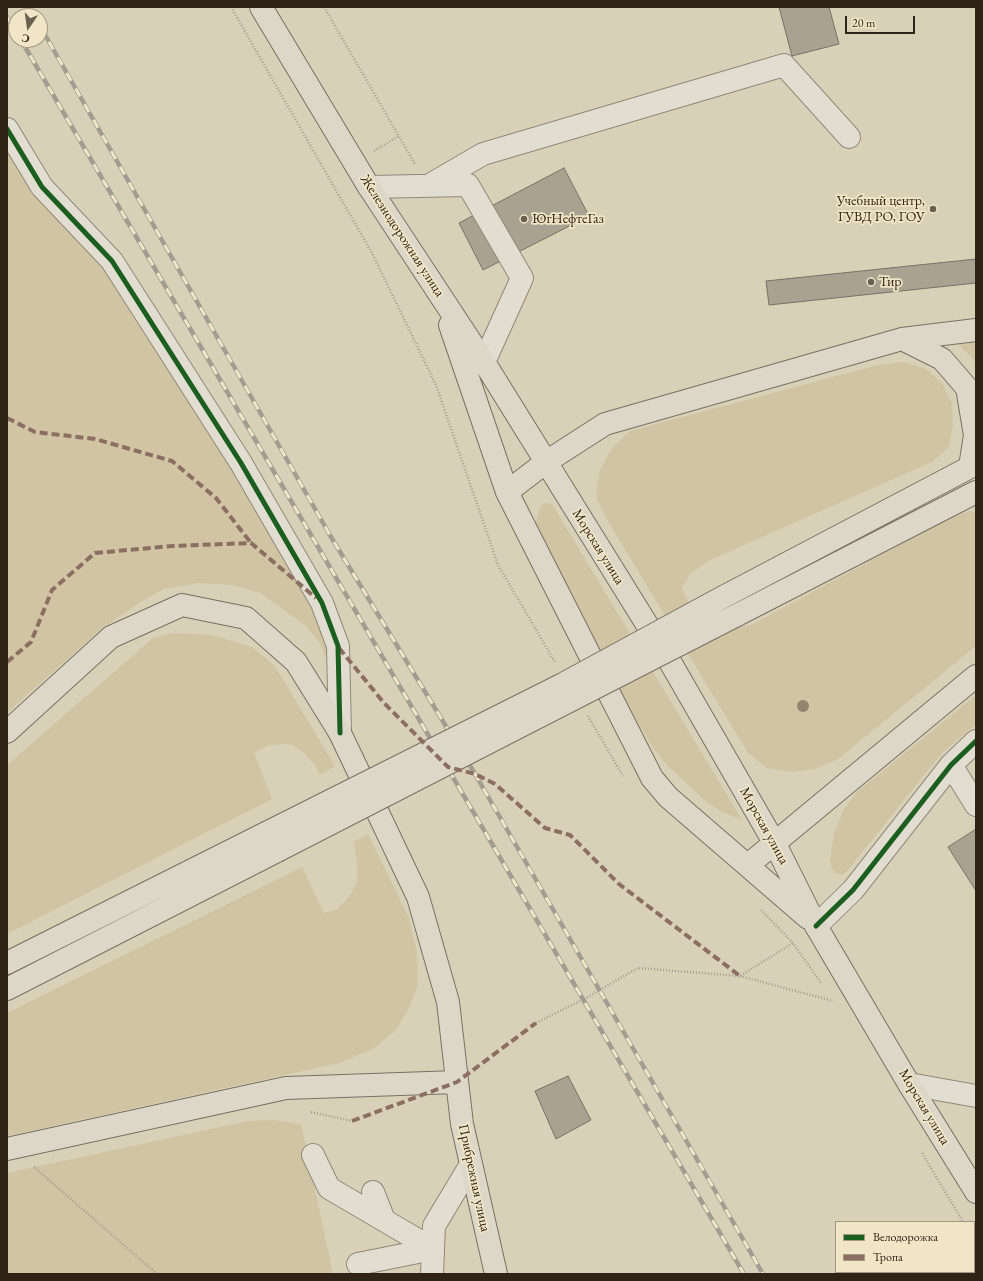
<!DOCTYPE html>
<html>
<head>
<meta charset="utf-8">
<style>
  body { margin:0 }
  #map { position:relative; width:983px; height:1281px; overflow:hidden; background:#d9d1b7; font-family:"EB Garamond",serif }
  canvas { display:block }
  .frame { position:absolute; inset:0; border:8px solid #2f2318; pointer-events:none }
  .legend { position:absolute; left:835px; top:1221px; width:140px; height:52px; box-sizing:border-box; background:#f0e6c6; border:1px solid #a39880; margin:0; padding:5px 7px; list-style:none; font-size:12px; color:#2f2318 }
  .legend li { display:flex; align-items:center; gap:8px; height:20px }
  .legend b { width:20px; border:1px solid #a39880 }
  .north { position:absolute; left:8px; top:8px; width:40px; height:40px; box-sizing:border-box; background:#f0e6c6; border:1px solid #a39880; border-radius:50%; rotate:193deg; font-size:11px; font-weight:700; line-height:16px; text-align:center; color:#2f2318 }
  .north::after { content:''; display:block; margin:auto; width:14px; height:18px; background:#6a6050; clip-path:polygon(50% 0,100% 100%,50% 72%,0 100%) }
  .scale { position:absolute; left:845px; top:16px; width:70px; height:18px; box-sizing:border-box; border:2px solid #2f2318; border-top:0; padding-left:5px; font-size:12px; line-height:14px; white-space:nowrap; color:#2f2318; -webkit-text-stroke:3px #f0e6c6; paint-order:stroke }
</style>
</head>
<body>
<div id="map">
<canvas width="983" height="1281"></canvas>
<div class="frame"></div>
<ul class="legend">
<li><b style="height:5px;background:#1b5e20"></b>Велодорожка</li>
<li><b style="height:5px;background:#8d6e63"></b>Тропа</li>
</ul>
<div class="north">С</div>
<div class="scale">20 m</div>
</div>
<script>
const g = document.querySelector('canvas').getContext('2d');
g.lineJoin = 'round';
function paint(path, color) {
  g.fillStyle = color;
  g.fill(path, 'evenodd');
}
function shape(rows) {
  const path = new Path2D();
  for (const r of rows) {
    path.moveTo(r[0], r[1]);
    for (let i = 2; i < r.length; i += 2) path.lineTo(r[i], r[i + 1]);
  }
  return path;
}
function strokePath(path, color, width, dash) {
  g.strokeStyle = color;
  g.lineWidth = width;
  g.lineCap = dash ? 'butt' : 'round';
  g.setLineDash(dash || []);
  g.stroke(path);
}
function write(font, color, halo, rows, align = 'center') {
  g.font = font + ' "EB Garamond",serif';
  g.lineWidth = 3.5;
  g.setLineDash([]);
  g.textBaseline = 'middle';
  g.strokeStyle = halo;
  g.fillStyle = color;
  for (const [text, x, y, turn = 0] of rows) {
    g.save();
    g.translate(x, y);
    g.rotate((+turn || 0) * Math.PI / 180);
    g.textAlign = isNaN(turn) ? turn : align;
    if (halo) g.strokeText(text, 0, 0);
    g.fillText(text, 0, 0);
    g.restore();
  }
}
paint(shape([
  [7,148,102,265,298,572,333,649,330,666,319,642,305,625,260,593,232,585,199,583,164,589,141,602,103,627,7,713],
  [976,340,976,362,956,342],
  [904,362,926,369,942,383,952,403,953,425,949,447,932,462,710,560,689,575,682,589,703,630,723,631,751,625,950,518,970,511,976,512,976,646,838,759,815,769,791,772,767,768,748,753,606,518,596,496,600,470,612,448,630,431,878,365],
  [546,503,552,504,742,820,722,812,705,801,663,761,654,749,534,549,532,538,539,510,542,504],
  [172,633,212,635,252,647,275,666,335,766,320,775,315,765,304,753,293,745,281,744,267,746,254,753,272,799,7,934,7,765,153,638],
  [976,695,976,724,941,754,847,871,843,875,835,873,832,869,830,860,834,833,844,809,857,792],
  [368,834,409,918,417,953,418,985,407,1012,395,1031,373,1049,339,1063,7,1136,7,1013,302,867,324,913,337,909,349,897,357,882,357,861,353,842],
  [273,1120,301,1124,333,1274,7,1274,7,1173,248,1121]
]), '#d0c4a2');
const building = shape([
  [779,7,829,7,839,44,792,56,779,7],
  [564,168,589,216,483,270,459,223,564,168],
  [976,259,976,283,769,305,766,281,976,259],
  [976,829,976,891,948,847,976,829],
  [568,1076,591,1120,556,1139,535,1091,568,1076]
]);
paint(building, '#a9a290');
strokePath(building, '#787163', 1);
const minor = shape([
  [7,129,42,187,112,261,241,463,322,603,338,646,340,733],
  [428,186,483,154,784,65,849,137],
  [369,187,468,185,522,278,484,362],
  [951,765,976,805],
  [816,926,853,890,951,765,976,741],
  [909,1084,976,1096],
  [313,1155,329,1188,433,1249],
  [373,1192,384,1220],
  [358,1264,433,1249],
  [432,1274,434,1226,470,1166]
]);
const major = shape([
  [261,7,369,187,484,362,669,660,775,844,816,926,909,1084,976,1192],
  [450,325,507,492,652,778,668,797,808,918],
  [902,339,942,359,967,388,975,435,970,467],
  [507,492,546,462,605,424,902,339,976,330],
  [725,596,976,464],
  [737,615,976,492],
  [7,732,111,637,182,605,246,618,296,662,340,733,418,897,448,1002,462,1124,496,1274],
  [748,865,976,676],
  [7,963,266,833],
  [7,989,277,851],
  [7,1149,286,1088,457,1082]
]);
strokePath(minor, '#8f8979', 24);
strokePath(major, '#787163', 24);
strokePath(shape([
  [231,7,372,253,436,385,498,565,555,662],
  [324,7,415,164],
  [374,151,399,136],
  [588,716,623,776],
  [761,910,793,943,821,983],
  [740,976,833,1001],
  [536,1023,584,999,638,968,740,976,793,943],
  [311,1112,352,1121],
  [922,1153,963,1222],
  [34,1167,157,1274],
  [974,1241,976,1245]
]), '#a29d92', 2.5, [1, 2]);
strokePath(minor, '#e1ddd0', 22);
strokePath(major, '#dcd7c8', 22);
const rail = shape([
  [29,7,34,16],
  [7,17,16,32],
  [40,26,331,537,475,774,763,1274],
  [21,40,744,1274]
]);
strokePath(rail, '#a29d92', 4.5);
strokePath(rail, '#f0e6c6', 3, [9]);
const majorBridge = shape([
  [266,833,563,684,725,596],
  [277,851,737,615]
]);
strokePath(majorBridge, '#787163', 24, []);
strokePath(majorBridge, '#dcd7c8', 22);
strokePath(shape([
  [7,418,35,432,95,439,172,461,216,498,251,543],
  [339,648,384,703,448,767,475,774,495,784,545,828,570,835,619,884,740,976],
  [7,662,31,642,52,590,95,553,172,546,251,543,316,598],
  [352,1121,457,1082,536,1023]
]), '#8d6e63', 4, [8, 4]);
strokePath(shape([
  [7,129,42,187,112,261,241,463,322,603,338,646,340,733],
  [816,926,853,890,951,765,976,741]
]), '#1b5e20', 5);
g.fillStyle = '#918670';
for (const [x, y] of [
  [803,706]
]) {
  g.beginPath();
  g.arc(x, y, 6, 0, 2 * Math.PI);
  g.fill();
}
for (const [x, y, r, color] of [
  [933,209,4,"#6a6050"],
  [524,219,4,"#6a6050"],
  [871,282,4,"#6a6050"]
]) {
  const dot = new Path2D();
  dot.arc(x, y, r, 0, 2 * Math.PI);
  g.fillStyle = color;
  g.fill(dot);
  strokePath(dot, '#f0e6c6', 1.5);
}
write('14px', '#2f2318', '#f0e6c6', [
  ["Учебный центр,",925,201,"right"],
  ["ГУВД РО, ГОУ",925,217,"right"],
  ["ЮгНефтеГаз",532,219],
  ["Тир",879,282]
], 'left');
write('14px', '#2f2318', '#f0e6c6', [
  ["Железнодорожная улица",402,236,57],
  ["Морская улица",598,547,58],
  ["Морская улица",764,826,61],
  ["Морская улица",924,1107,59],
  ["Прибрежная улица",474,1178,78]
]);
</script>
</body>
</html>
